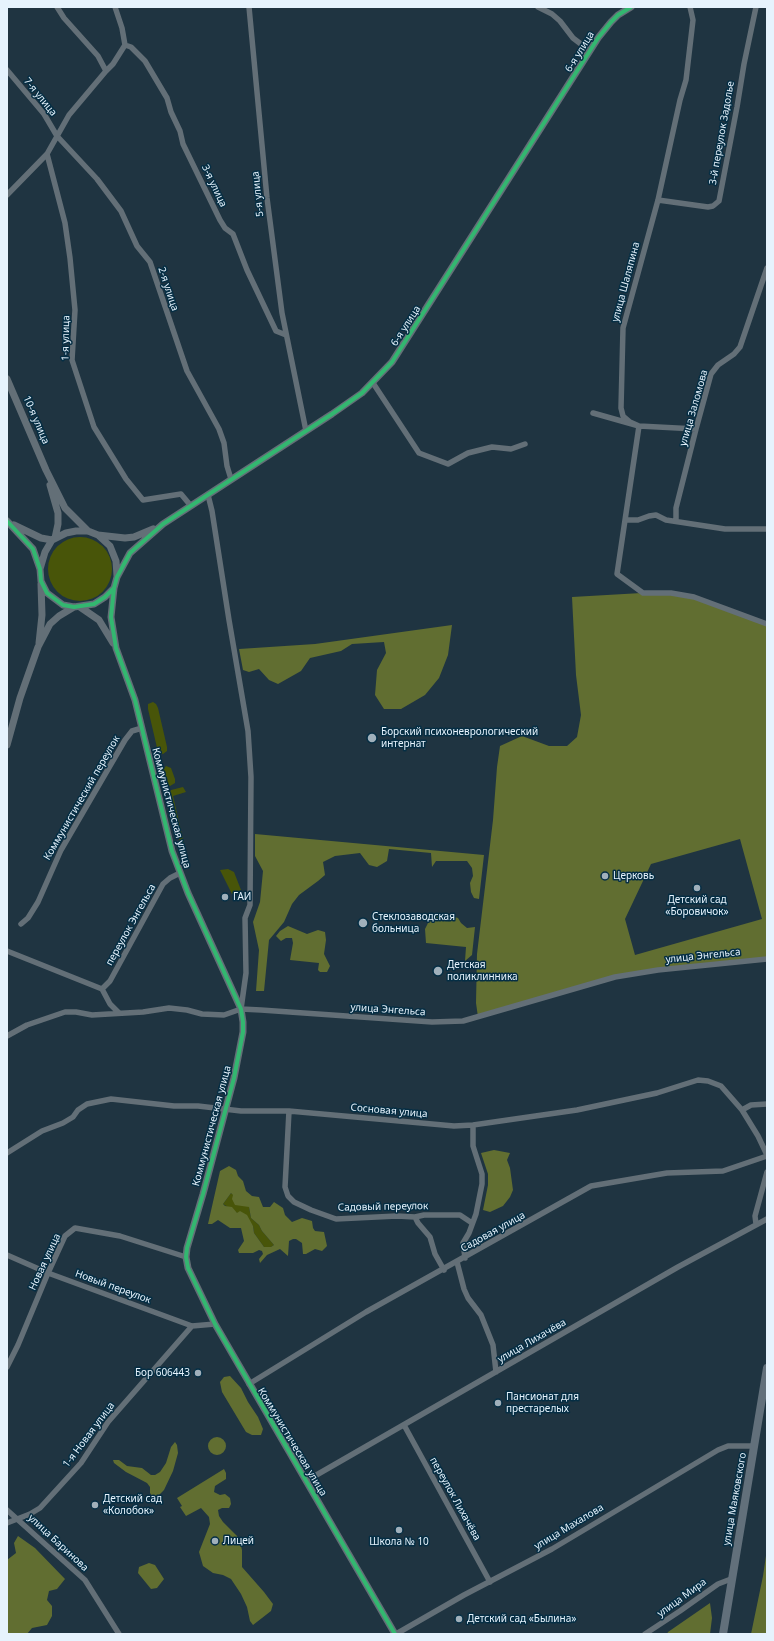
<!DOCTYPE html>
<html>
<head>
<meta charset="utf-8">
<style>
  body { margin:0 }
  #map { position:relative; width:774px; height:1641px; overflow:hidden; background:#1f3441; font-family:"Noto Sans",sans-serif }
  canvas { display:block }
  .frame { position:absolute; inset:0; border:8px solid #e6f3fd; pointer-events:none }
</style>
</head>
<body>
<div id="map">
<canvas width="774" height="1641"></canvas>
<div class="frame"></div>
</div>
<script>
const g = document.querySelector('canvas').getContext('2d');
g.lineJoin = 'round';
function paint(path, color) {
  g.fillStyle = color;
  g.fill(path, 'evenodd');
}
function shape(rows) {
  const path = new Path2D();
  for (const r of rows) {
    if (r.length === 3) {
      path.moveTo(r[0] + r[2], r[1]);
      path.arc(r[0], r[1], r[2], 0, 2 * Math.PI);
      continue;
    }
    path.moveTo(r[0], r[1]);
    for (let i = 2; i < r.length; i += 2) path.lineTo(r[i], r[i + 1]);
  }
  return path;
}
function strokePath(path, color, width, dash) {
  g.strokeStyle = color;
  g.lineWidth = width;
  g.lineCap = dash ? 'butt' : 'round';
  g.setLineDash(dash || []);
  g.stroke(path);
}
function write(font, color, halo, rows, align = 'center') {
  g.font = font + ' "Noto Sans",sans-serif';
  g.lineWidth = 3;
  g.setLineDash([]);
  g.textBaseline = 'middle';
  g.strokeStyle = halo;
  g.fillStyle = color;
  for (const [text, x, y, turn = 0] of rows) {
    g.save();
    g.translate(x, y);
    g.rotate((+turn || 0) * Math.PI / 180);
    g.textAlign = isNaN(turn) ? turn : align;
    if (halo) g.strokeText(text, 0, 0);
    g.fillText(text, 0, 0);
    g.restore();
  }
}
paint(shape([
  [80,569,32],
  [153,702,156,704,158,708,167,747,167,751,163,754,158,752,148,709,148,704],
  [166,766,171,768,175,779,175,783,170,786,165,784,162,771],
  [183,787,186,792,173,796,186,852,182,851,169,794,171,790],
  [228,869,234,872,241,890,232,894,220,870],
  [231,1193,249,1207,251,1218,259,1225,262,1231,274,1245,271,1247,264,1247,254,1233,253,1226,237,1213,223,1204]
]), '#485509');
paint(shape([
  [659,592,683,594,767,624,767,959,636,973,478,1017,476,1003,477,954,493,820,497,767,500,746,522,736,549,746,567,746,577,737,581,715,576,675,572,597],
  [740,839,762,919,635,955,625,919,651,864],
  [452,625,448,655,439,678,425,695,401,709,384,709,375,695,377,670,386,653,384,642,352,644,341,651,310,658,301,671,278,684,269,680,259,669,249,672,243,670,239,649,315,644],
  [255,834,484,855,479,899,474,898,471,892,470,883,473,876,472,868,467,861,436,861,432,867,431,853,389,849,387,861,377,867,369,865,360,853,335,856,323,862,325,875,318,881,299,895,292,904,284,922,269,940,264,991,256,991,259,950,253,922,260,902,263,871,255,856],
  [441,913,458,918,461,923,467,928,475,927,472,955,465,961,466,947,426,943,425,929,428,923],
  [288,926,307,934,318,930,325,932,326,940,324,954,330,966,327,972,320,972,318,970,319,963,290,960,293,943,292,938,286,938,281,941,276,936,280,931],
  [494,1150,510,1153,507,1160,510,1168,513,1190,510,1197,503,1206,490,1212,483,1210,488,1185,488,1174,481,1153],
  [229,1166,236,1170,238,1176,243,1181,246,1191,252,1196,259,1197,263,1207,270,1207,274,1202,283,1208,285,1215,292,1222,302,1218,312,1221,313,1228,315,1231,324,1232,327,1246,322,1251,315,1249,306,1254,303,1254,302,1243,296,1239,293,1239,289,1241,288,1256,280,1249,267,1255,260,1263,259,1259,263,1254,262,1251,259,1250,253,1253,239,1253,238,1250,244,1241,241,1228,230,1228,218,1220,212,1224,208,1224,220,1171],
  [231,1193,233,1195,232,1199,235,1205,249,1207,251,1218,259,1225,262,1231,274,1245,271,1247,264,1247,254,1233,253,1226,247,1215,240,1211,237,1213,232,1207,225,1206,223,1204],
  [230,1376,241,1388,248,1402,258,1417,263,1429,261,1435,252,1435,246,1432,222,1392,220,1382,224,1377],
  [217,1446,9],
  [175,1442,177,1445,178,1453,173,1471,164,1490,159,1495,153,1497,150,1493,150,1487,147,1483,126,1472,114,1463,113,1460,119,1460,127,1466,142,1468,151,1475,155,1475,160,1472,166,1463,171,1447],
  [224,1469,226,1473,226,1479,215,1486,214,1492,220,1495,225,1494,230,1498,231,1504,229,1508,222,1508,218,1510,219,1516,223,1522,239,1538,242,1550,242,1567,264,1592,273,1604,271,1611,253,1625,250,1621,247,1607,241,1594,231,1579,223,1575,213,1573,203,1566,199,1552,210,1524,209,1517,201,1508,186,1516,180,1507,182,1506,177,1498],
  [18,1536,35,1548,65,1579,57,1589,49,1591,47,1600,52,1606,52,1616,47,1625,32,1628,27,1634,7,1634,7,1560,16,1553,14,1543],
  [767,1549,767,1634,751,1634,763,1576],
  [149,1563,155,1565,164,1579,157,1588,151,1589,138,1573,139,1567],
  [710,1603,712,1618,710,1634,667,1634,668,1632]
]), '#616e31');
strokePath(shape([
  [57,7,64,18,98,56,106,71],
  [115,7,122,28,125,45],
  [249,7,267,198,282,313,306,431],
  [538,7,552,14,560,21,573,38,590,51],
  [690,7,693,20,686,80,680,100,658,200,623,328,621,408,623,416,630,422,639,426,617,574,643,593,671,593,694,597,767,624],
  [125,45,131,47,145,61,167,98,171,112,180,131,183,144,220,220,225,228,233,234,247,270,276,331,286,335],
  [7,70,44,114,57,136,97,179,121,211,137,246,150,262,187,371,219,429,224,443,227,466,231,479],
  [47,154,65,223,70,258,75,310,72,360,94,427,126,479,143,500,181,494,191,506],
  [7,195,47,154,69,115,106,71,113,64,125,45],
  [658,200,708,207,713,206,719,201,737,107,744,64,756,7],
  [373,383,419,453,448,464,468,453,492,447,511,449,525,444],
  [593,413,639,426,696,429],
  [208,495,212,511,229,620,248,731,251,777,250,905,245,918,246,973,241,1009],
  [625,520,638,520,649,516,656,515,666,520,725,529,767,529],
  [676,521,676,508,696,429,711,374,718,365,734,354,740,347,767,268],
  [21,924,28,918,38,902,61,850,125,740,132,731,142,728],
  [7,951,102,989,110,1004,119,1013],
  [102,989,110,981,163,884,170,878,180,873],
  [7,1036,27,1025,65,1012,76,1012,92,1015,143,1012,169,1008,187,1010,202,1014,224,1015,241,1009,261,1010,432,1022,463,1021,615,977,658,970,767,959],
  [742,1110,758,1136,767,1155],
  [289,1111,285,1187,288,1196,294,1202,311,1210,336,1219,397,1216,415,1217,424,1215,460,1215,472,1223],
  [7,1153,42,1131,63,1123,73,1117,78,1110,87,1104,111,1099,174,1106,198,1106,241,1111,289,1111,454,1126,473,1125,577,1110,657,1093,698,1080,708,1081,721,1086,742,1110,751,1105,767,1104],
  [415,1217,418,1223,430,1237,435,1254,444,1270],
  [756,1224,755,1216,767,1172],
  [7,1255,48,1273,192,1326,215,1324],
  [465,1258,463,1243,469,1233,476,1214,482,1184,482,1174,473,1146,473,1125],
  [457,1262,464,1289,468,1298,481,1315,493,1345,496,1372],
  [7,1367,18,1345,48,1273,65,1236,75,1228,120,1236,186,1257],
  [249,1384,366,1312,591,1186,667,1173,723,1171,767,1156],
  [404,1425,490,1582],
  [306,1481,678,1267,767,1219],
  [7,1510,85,1580,119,1634],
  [7,1523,30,1514,40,1508,81,1463,108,1422,192,1326],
  [396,1634,464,1595,552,1549,718,1450,728,1446,754,1446],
  [645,1634,680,1611,718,1584,731,1579]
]), '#636f77', 5.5);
strokePath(shape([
  [7,379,46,470,65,508,88,531],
  [50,485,58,513,58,524,55,538],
  [7,521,33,549,40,569,41,581,47,593,63,605,74,607,94,604,105,597,114,588,117,577,130,553,163,524,332,414,362,393,392,362,598,38,611,22,618,15,631,7],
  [14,525,41,538,52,540],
  [98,535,110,546,116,561,117,576],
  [40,569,45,552,52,540,66,533,76,531,88,531,98,535,125,538,134,537,153,529],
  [114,588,111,617,116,648,135,700,172,851,188,893,241,1009,243,1022,243,1032,234,1078,203,1194,187,1248,186,1257,188,1268,215,1324,395,1634],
  [80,607,99,620,113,643],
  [39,643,42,615,41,584],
  [7,745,20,698,38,647,50,624,59,616,74,607]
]), '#636f77', 7);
strokePath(shape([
  [723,1634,767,1368]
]), '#62707b', 8);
strokePath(shape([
  [7,521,33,549,40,569,41,581,47,593,63,605,74,607,94,604,105,597,114,588,117,577,130,553,163,524,332,414,362,393,392,362,598,38,611,22,618,15,631,7],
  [114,588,111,617,116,648,135,700,172,851,188,893,241,1009,243,1022,243,1032,234,1078,203,1194,187,1248,186,1257,188,1268,215,1324,395,1634]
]), '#33b770', 4);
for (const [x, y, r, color] of [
  [372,738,5,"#a0b0bb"],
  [605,876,4,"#a0b0bb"],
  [697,888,4,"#a0b0bb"],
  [225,897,4,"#a0b0bb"],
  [363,923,5,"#a0b0bb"],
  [438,971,5,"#a0b0bb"],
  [198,1373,4,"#a0b0bb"],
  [498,1403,4,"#a0b0bb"],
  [95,1505,4,"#a0b0bb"],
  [399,1530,4,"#a0b0bb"],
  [215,1541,4,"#a0b0bb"],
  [459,1619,4,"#a0b0bb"]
]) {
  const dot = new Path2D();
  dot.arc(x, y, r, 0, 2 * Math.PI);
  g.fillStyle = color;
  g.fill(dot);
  strokePath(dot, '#052e44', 1.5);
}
write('10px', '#e6f3fd', '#052e44', [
  ["6-я улица",580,52,-58],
  ["7-я улица",40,97,51],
  ["3-й переулок Задолье",722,133,-80],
  ["3-я улица",214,186,65],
  ["5-я улица",258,194,-96],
  ["улица Шаляпина",626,282,-75],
  ["2-я улица",168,289,72],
  ["6-я улица",406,326,-57],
  ["1-я улица",66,338,-89],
  ["улица Заломова",694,408,-74],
  ["10-я улица",36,420,67],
  ["Коммунистический переулок",82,798,-60],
  ["Коммунистическая улица",171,808,75],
  ["переулок Энгельса",131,925,-61],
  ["улица Энгельса",703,956,-6],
  ["улица Энгельса",388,1010,4],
  ["Сосновая улица",389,1111,5],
  ["Коммунистическая улица",212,1126,-75],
  ["Садовый переулок",383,1207,-1],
  ["Садовая улица",493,1232,-29],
  ["Новая улица",45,1262,-65],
  ["Новый переулок",113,1287,20],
  ["улица Лихачёва",532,1341,-30],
  ["1-я Новая улица",89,1435,-53],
  ["Коммунистическая улица",292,1442,59],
  ["переулок Лихачёва",455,1499,61],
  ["улица Маяковского",735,1499,-80],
  ["улица Махалова",569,1527,-31],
  ["улица Баринова",58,1543,43],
  ["улица Мира",682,1598,-36]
]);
write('10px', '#e6f3fd', '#052e44', [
  ["Борский психоневрологический",381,732],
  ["интернат",381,744],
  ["Церковь",613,876],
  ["ГАИ",233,897],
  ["Детский сад",697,900,"center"],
  ["«Боровичок»",697,912,"center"],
  ["Стеклозаводская",372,917],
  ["больница",372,929],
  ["Детская",447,965],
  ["поликлинника",447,977],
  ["Бор 606443",190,1373,"right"],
  ["Пансионат для",506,1397],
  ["престарелых",506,1409],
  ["Детский сад",103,1499],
  ["«Колобок»",103,1511],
  ["Лицей",223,1541],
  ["Школа № 10",399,1542,"center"],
  ["Детский сад «Былина»",467,1619]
], 'left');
</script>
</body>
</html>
